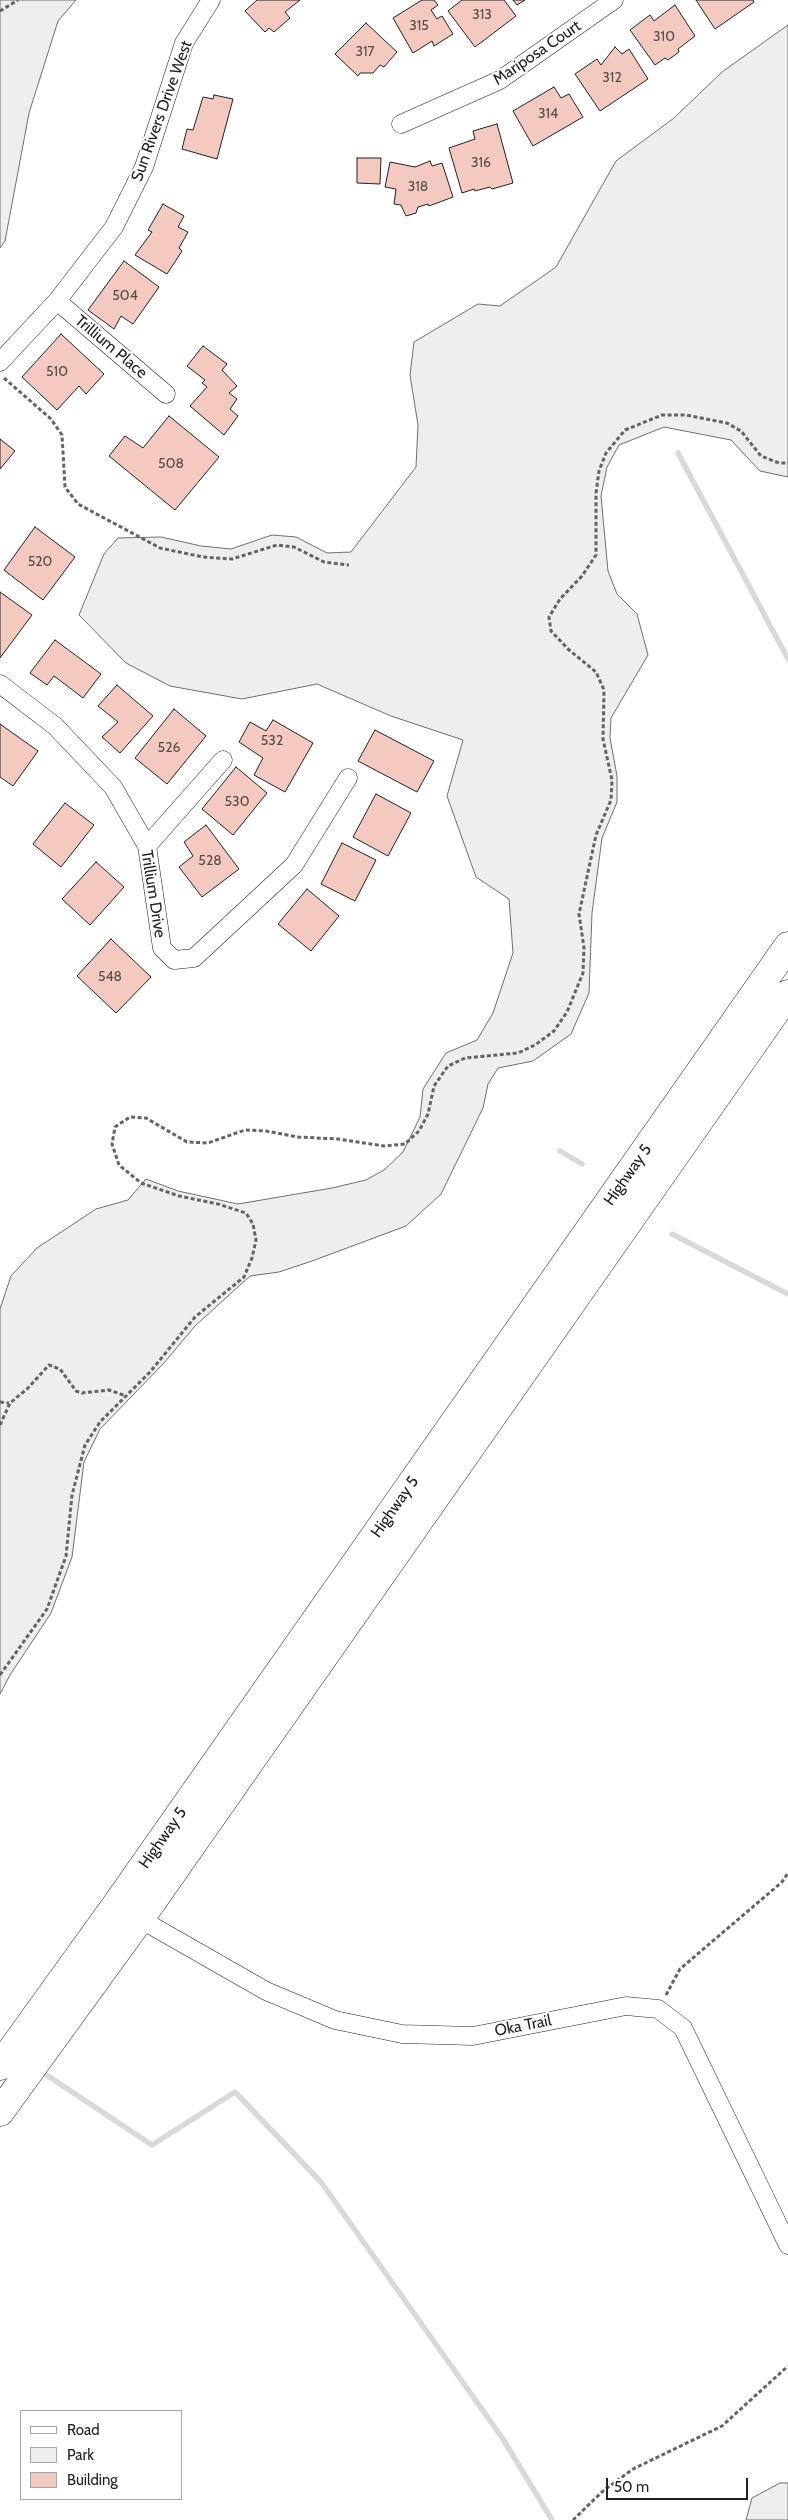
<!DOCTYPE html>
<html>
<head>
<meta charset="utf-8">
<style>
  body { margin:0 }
  #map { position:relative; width:788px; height:2520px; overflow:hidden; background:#fff; font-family:Cabin,sans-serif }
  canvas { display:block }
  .legend { position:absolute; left:20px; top:2410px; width:162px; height:90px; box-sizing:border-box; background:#fff; border:1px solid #a7a7a7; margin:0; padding:6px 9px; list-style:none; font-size:15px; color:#222 }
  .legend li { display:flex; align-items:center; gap:10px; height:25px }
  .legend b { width:25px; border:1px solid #a7a7a7 }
  .scale { position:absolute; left:606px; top:2478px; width:142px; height:22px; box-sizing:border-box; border:2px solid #222; border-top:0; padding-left:6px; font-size:15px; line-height:18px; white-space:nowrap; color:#222; -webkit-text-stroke:4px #fff; paint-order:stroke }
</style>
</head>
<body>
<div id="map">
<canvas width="788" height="2520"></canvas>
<ul class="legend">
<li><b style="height:6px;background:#fff"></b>Road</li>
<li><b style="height:14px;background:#eee"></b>Park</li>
<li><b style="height:14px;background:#f3c9c0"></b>Building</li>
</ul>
<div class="scale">50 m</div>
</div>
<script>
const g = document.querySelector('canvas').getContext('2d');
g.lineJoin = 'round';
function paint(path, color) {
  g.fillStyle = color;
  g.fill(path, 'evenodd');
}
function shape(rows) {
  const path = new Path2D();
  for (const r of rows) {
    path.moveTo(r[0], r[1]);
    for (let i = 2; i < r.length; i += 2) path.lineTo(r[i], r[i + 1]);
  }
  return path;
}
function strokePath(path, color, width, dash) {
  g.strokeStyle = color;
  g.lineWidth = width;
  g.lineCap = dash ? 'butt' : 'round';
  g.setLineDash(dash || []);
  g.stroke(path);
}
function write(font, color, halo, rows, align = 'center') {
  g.font = font + ' Cabin,sans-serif';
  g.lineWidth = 4;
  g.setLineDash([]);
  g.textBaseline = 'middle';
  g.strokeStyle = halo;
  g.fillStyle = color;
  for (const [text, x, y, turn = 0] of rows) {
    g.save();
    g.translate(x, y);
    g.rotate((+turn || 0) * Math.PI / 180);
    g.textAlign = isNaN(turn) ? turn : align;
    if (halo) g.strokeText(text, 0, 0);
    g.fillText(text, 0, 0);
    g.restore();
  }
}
const green = shape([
  [0,0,76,0,58,21,29,113,5,241,0,248,0,0],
  [788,25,788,477,760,471,731,440,664,427,619,445,607,467,601,496,608,571,617,594,637,614,648,655,611,718,610,738,617,776,617,802,602,838,592,913,589,993,571,1034,533,1061,498,1068,488,1084,483,1108,441,1194,406,1226,312,1261,279,1272,250,1276,195,1326,163,1364,100,1429,84,1462,72,1557,51,1613,10,1675,0,1694,0,1309,11,1276,37,1248,96,1209,128,1200,146,1179,178,1191,238,1204,332,1188,366,1180,384,1170,403,1152,420,1117,423,1089,446,1053,477,1040,493,1013,513,953,509,899,476,877,447,796,463,740,391,716,317,684,242,699,170,686,126,663,79,615,104,554,118,538,161,537,201,546,231,549,272,535,296,537,327,553,351,552,416,467,418,425,410,375,414,342,478,304,500,306,556,267,616,161,674,118,722,72,788,25],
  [780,2483,788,2483,788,2520,746,2520,752,2498,780,2483]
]);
paint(green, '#eee');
strokePath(green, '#6f6f6f', 1);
strokePath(shape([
  [678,453,788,659],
  [560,1151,582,1164],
  [672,1234,788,1294],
  [39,2070,152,2145,235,2092,321,2182,503,2439,552,2520]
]), '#d9d9d9', 5.5);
const building = shape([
  [257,0,300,0,285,12,290,18,274,32,269,28,265,32,245,11,257,0],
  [422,0,434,0,438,5,431,10,437,19,442,16,453,34,434,46,432,41,413,53,393,18,422,0],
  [462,0,504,0,516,16,475,47,448,11,462,0],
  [513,0,525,0,517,5,513,0],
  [696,0,753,0,754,2,715,29,696,0],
  [675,5,695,36,678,49,679,52,668,60,665,58,655,65,630,30,650,15,654,21,675,5],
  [366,23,397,52,384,67,380,65,373,73,360,73,358,76,335,54,366,23],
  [615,47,622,54,629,49,648,79,600,111,575,74,597,59,601,65,615,47],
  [554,87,561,98,569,94,583,117,533,146,513,111,554,87],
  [214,95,233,99,217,159,182,149,187,129,193,130,203,97,213,99,214,95],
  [497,124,513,183,492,189,490,187,475,191,474,189,462,193,449,148,475,139,473,131,497,124],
  [357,158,381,158,380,184,357,183,357,158],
  [430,161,432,166,442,163,453,197,429,206,428,204,418,207,416,213,406,216,401,205,394,204,396,189,385,187,390,162,415,167,430,161],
  [163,204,184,216,178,227,188,232,179,248,182,251,167,274,135,255,152,232,148,230,163,204],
  [124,261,159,287,133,324,121,316,114,329,88,310,124,261],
  [61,334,104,374,86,394,79,386,57,410,22,377,61,334],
  [203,346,227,364,222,370,237,386,229,393,237,399,230,409,238,416,224,435,190,406,207,387,202,383,205,380,187,366,203,346],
  [169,416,219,457,175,510,109,456,125,436,143,448,169,416],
  [0,439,15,451,0,469,0,439],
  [35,527,75,557,43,600,4,570,35,527],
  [0,592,32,615,0,658,0,592],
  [55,640,101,674,83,698,54,676,47,685,30,673,55,640],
  [117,685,153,716,120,753,102,737,118,722,98,706,117,685],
  [174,709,206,736,167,784,135,758,174,709],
  [273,720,313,743,285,792,254,775,263,758,239,742,250,722,266,731,273,720],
  [0,724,38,751,13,786,0,777,0,724],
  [375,730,434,761,417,792,358,761,375,730],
  [236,767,267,793,233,835,202,809,236,767],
  [376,794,411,813,388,856,353,837,376,794],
  [65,803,94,825,61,867,33,844,65,803],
  [206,825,239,869,202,897,179,867,193,856,184,842,206,825],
  [342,843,376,860,355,901,321,884,342,843],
  [96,862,124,887,90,925,62,899,96,862],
  [307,889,339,916,311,951,278,924,307,889],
  [111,939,151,977,116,1013,77,976,111,939]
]);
paint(building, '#f3c9c0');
strokePath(building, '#222', 1);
const street = shape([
  [401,124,500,80,614,0],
  [57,301,166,394],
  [0,362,57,301,114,227,144,167,184,43,211,0],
  [0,684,55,726,113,787,147,846,162,948,174,960,194,958,294,865,348,778],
  [147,846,223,760],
  [140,1919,266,1991,335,2020,402,2034,473,2036,626,2006,658,2009,683,2028,788,2245]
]);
const highway = shape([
  [0,2066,116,1905,788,946],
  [0,2112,140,1919,788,994]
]);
strokePath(street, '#222', 19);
strokePath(highway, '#222', 29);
strokePath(shape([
  [0,11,18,0],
  [4,378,51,419,62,435,65,487,78,504,160,548,203,557,232,559,277,545,294,547,324,562,349,565],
  [0,1402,9,1403],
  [0,1425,10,1403,27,1389,49,1365,60,1369,76,1391,82,1393,109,1390,126,1396],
  [0,1675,47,1609,66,1556,72,1495,85,1445,100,1422,150,1372,195,1317,244,1277,252,1258,256,1240,253,1224,246,1213,218,1204,179,1196,141,1183,119,1165,112,1144,115,1127,130,1117,146,1118,187,1142,208,1143,245,1130,266,1131,298,1137,338,1139,384,1146,405,1144,419,1131,428,1114,434,1086,448,1066,465,1058,518,1053,535,1045,554,1031,567,1012,583,973,584,948,579,914,596,835,611,800,612,780,603,739,604,690,596,672,568,649,551,631,549,617,560,599,582,576,596,555,596,493,599,471,606,453,625,430,662,415,686,415,727,423,741,431,761,456,779,463,788,463],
  [666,1995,680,1969,782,1882,788,1873],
  [573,2520,603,2491,633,2469,722,2426,788,2366]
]), '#646464', 3, [4, 2.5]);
strokePath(street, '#fff', 18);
strokePath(highway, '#fff', 28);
write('14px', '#564c4a', null, [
  ["313",482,15],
  ["315",419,26],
  ["310",664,37],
  ["317",365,52],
  ["312",612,78],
  ["314",548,114],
  ["316",481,163],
  ["318",418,187],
  ["504",125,296],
  ["510",57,372],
  ["508",171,464],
  ["520",40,562],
  ["532",272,741],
  ["526",169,748],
  ["530",237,802],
  ["528",210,861],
  ["548",110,977]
]);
write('16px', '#222', '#fff', [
  ["Mariposa Court",537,53,-34],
  ["Sun Rivers Drive West",162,111,-70],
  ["Trillium Place",111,347,40],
  ["Trillium Drive",153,894,81],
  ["Highway 5",628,1175,-55],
  ["Highway 5",395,1507,-55],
  ["Highway 5",163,1838,-55],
  ["Oka Trail",523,2026,-11]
]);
</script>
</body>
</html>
